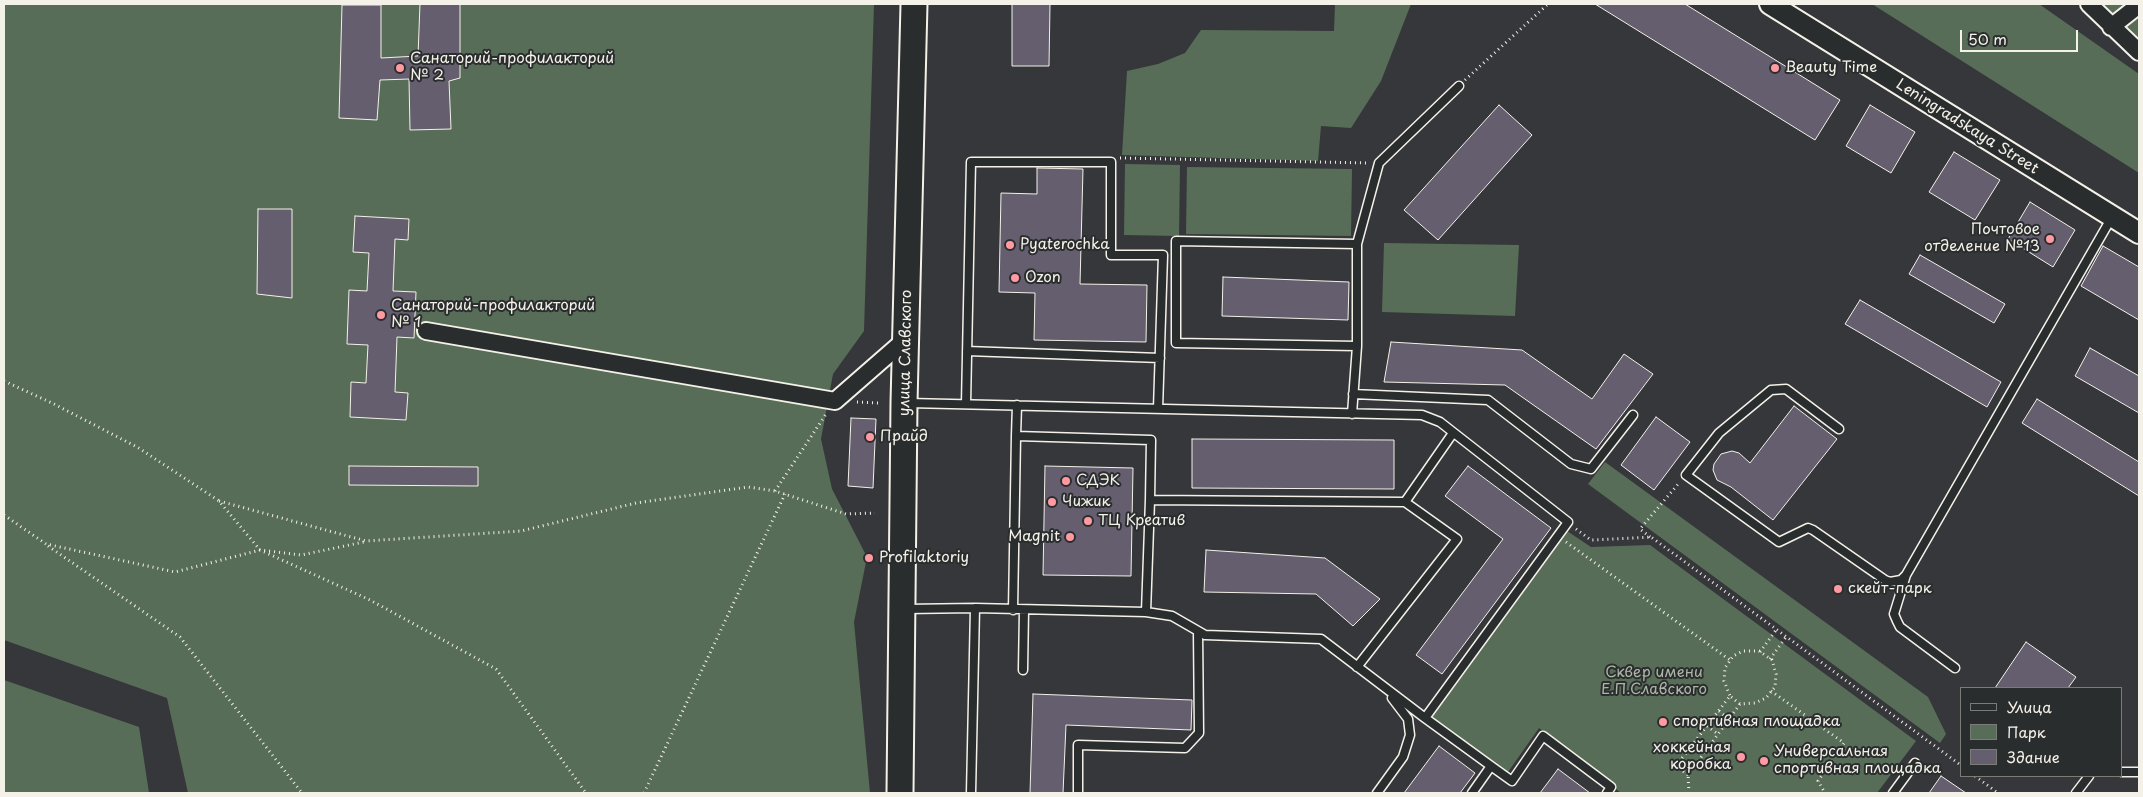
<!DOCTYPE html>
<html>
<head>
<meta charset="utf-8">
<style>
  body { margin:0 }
  #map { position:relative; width:2143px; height:797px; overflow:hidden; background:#36373b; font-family:"Playpen Sans",sans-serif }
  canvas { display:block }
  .frame { position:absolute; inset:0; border:5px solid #f4f1e8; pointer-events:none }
  .legend { position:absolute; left:1960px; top:687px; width:162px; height:90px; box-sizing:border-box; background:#2a2d2e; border:1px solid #7b7b78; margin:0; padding:6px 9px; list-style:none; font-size:15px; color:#f4f1e8 }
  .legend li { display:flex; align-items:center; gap:10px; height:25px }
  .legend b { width:25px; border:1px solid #7b7b78 }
  .scale { position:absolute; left:1960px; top:30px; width:118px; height:22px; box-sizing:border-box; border:2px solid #f4f1e8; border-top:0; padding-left:6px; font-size:15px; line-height:18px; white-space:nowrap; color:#f4f1e8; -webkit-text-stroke:4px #2a2d2e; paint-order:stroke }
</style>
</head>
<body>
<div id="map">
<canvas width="2143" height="797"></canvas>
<div class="frame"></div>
<ul class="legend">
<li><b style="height:6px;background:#2a2d2e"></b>Улица</li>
<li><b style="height:14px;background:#586d58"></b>Парк</li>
<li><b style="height:14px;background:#645e6f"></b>Здание</li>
</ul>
<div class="scale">50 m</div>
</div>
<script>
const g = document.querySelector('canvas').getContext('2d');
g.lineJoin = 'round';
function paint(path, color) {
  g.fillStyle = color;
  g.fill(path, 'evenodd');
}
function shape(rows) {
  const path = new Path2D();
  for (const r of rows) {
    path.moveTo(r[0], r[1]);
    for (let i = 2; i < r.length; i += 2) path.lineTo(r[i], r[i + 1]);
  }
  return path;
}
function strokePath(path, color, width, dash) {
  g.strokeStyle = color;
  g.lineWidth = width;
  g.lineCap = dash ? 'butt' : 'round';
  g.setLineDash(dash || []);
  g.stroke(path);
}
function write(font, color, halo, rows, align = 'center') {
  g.font = font + ' "Playpen Sans",sans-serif';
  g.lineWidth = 4;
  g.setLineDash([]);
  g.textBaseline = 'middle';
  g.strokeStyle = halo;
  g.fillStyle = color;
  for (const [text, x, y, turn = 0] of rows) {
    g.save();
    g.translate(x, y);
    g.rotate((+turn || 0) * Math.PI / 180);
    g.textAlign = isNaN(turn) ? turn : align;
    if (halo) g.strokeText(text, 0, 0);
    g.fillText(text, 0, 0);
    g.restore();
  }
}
paint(shape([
  [4,4,874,4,864,331,833,374,821,439,832,489,867,557,854,622,870,793,188,793,167,698,4,640],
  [1335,4,1411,4,1381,81,1351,128,1321,126,1318,161,1122,155,1127,71,1158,64,1185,53,1201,30,1334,31],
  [1872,4,2039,4,2139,74,2139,173],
  [2078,4,2139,4,2139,47],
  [1125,164,1180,165,1179,236,1124,235],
  [1187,167,1352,169,1351,236,1186,234],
  [1384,243,1519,245,1515,316,1382,312],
  [1605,462,1928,697,1946,734,1940,743,1588,484],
  [1567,531,1591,547,1650,545,1916,741,1877,793,1621,793,1539,728,1508,772,1432,717],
  [4,680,139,727,149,793,4,793]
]), '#586d58');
const building = shape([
  [420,4,460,4,460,78,449,81,451,129,410,130,409,79,380,80,377,120,339,118,342,5,381,5,381,58,418,56,420,4],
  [1012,4,1050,4,1049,66,1012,66,1012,4],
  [1595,4,1685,4,1840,100,1815,140,1595,4],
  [1499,105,1532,135,1438,240,1404,210,1499,105],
  [1870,105,1915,132,1891,173,1846,146,1870,105],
  [1954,152,2000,180,1975,220,1929,192,1954,152],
  [1037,168,1083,169,1080,284,1147,285,1146,342,1034,340,1035,293,999,292,1001,193,1037,194,1037,168],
  [2030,202,2075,230,2053,267,2008,239,2030,202],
  [258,209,292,209,292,298,257,294,258,209],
  [355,216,409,219,408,240,395,239,393,291,416,292,414,338,397,337,395,392,408,393,406,420,350,417,351,382,366,383,368,345,347,344,349,290,367,291,369,253,353,252,355,216],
  [2103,246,2139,267,2139,320,2081,286,2103,246],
  [1920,255,2005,304,1994,323,1909,274,1920,255],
  [1223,277,1349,282,1348,320,1222,316,1223,277],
  [1860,300,2001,382,1987,407,1845,324,1860,300],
  [1391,342,1522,350,1592,399,1624,354,1653,374,1596,449,1505,385,1384,382,1391,342],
  [2090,348,2139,376,2139,413,2075,376,2090,348],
  [2037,399,2139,462,2139,496,2022,423,2037,399],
  [1794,406,1837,439,1773,520,1731,487,1717,480,1713,470,1714,464,1721,454,1732,451,1739,453,1750,463,1794,406],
  [1656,417,1690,442,1654,490,1621,465,1656,417],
  [851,418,876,419,873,488,848,486,851,418],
  [1192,439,1394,440,1394,489,1192,488,1192,439],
  [349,466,478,467,478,486,349,485,349,466],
  [1045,466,1133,468,1131,576,1043,575,1045,466],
  [1468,466,1551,528,1442,674,1416,655,1503,539,1445,496,1468,466],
  [1206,550,1325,558,1380,599,1353,626,1316,594,1204,592,1206,550],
  [2026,642,2076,677,2068,688,1995,688,2026,642],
  [1033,694,1192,700,1191,730,1066,725,1063,793,1030,793,1033,694],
  [1439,746,1475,773,1460,793,1404,793,1439,746],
  [1558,769,1590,793,1540,793,1558,769],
  [1941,776,1966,793,1929,793,1941,776]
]);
paint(building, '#645e6f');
strokePath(building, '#f4f1e8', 1);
const service = shape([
  [1357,244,1379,163,1459,86],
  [967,351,1160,358],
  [1353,394,1488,400,1571,464,1591,469,1633,415],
  [908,403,1422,415,1440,422,1568,522,1425,718,1321,639,1205,635,1172,616,1146,612,975,608],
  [966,404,971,162,1111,162,1111,255,1163,255,1158,409],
  [1352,414,1357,346,1176,343,1176,241,1357,244,1357,346],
  [1839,429,1786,389,1771,390,1719,433,1686,475,1779,542,1808,528,1813,530,1885,580,1890,582,1901,580,1906,575,2112,217],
  [1016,436,1017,405],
  [1906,575,1894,614,1897,621,1900,627,1955,668],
  [905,609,975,608,971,793],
  [1013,610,1016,436,1151,440,1150,500,1405,502],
  [1146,612,1150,500],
  [1357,667,1457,539,1405,502,1453,433],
  [1023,670,1024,610],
  [1425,718,1491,766,1472,793],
  [1491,766,1512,781,1543,736,1611,787,1607,793],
  [2122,772,2139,772],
  [1078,793,1078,745,1185,748,1199,733,1198,631],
  [1377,793,1403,757,1410,735,1408,719,1392,698],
  [1893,793,1915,763],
  [2076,793,2089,776]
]);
const minor = shape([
  [2089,4,2139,52],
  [2111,27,2139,5],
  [426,331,835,401,906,339]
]);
const tertiary = shape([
  [1770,4,2139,233]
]);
const primary = shape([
  [900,793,904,403,914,4]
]);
strokePath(service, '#f4f1e8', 11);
strokePath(minor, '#f4f1e8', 20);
strokePath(tertiary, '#f4f1e8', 24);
strokePath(primary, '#f4f1e8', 29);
strokePath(shape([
  [1465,80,1548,4],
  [1120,158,1369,163],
  [4,381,54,404,137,447,219,501,260,550,370,600,496,669,586,793],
  [857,402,878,403],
  [775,491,826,414],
  [219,501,366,541,521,531,636,503,748,487,775,491,846,514,875,513],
  [4,515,46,544,175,572,260,550,301,555,364,542],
  [1576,529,1591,540,1651,537,1962,766],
  [1650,537,1640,529,1679,483],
  [1566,542,1730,660],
  [48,546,180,637,302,793],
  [1760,652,1776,630],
  [1770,659,1786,637],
  [1771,691,1844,743,1818,781,1825,793],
  [1719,711,1729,719],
  [1707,726,1718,734],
  [1693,744,1705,753],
  [1688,775,1676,766,1730,696,1740,704,1755,703,1766,698,1775,687,1776,674,1772,660,1759,651,1743,651,1733,656,1725,668,1724,681,1730,696],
  [1975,776,1998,793],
  [644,793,785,494],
  [1689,793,1688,775,1740,704]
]), '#f4f1e8', 3, [1, 4]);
strokePath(service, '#2a2d2e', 8);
strokePath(minor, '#2a2d2e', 16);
strokePath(tertiary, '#2a2d2e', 20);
strokePath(primary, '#2a2d2e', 25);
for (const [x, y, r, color] of [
  [400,68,5,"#ff9aa2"],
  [1775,68,5,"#ff9aa2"],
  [2050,239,5,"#ff9aa2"],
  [1010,245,5,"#ff9aa2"],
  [1015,278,5,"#ff9aa2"],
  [381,315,5,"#ff9aa2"],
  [870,437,5,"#ff9aa2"],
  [1066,481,5,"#ff9aa2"],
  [1052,502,5,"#ff9aa2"],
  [1088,521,5,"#ff9aa2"],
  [1070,537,5,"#ff9aa2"],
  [869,558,5,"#ff9aa2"],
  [1838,589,5,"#ff9aa2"],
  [1663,722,5,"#ff9aa2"],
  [1741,757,5,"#ff9aa2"],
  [1764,761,5,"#ff9aa2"]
]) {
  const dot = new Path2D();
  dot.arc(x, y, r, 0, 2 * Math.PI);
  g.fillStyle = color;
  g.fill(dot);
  strokePath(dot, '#2a2d2e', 2);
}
write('15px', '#f4f1e8', '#2a2d2e', [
  ["Санаторий-профилакторий",410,59],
  ["№ 2",410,76],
  ["Beauty Time",1785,68],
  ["Почтовое",2040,230,"right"],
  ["отделение №13",2040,247,"right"],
  ["Pyaterochka",1020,245],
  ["Ozon",1025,278],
  ["Санаторий-профилакторий",391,306],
  ["№ 1",391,323],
  ["Прайд",880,437],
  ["СДЭК",1076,481],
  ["Чижик",1062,502],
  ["ТЦ Креатив",1098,521],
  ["Magnit",1060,537,"right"],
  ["Profilaktoriy",879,558],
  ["скейт-парк",1848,589],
  ["спортивная площадка",1673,722],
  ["хоккейная",1731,748,"right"],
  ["коробка",1731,765,"right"],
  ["Универсальная",1774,752],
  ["спортивная площадка",1774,769]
], 'left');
write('15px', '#f4f1e8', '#2a2d2e', [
  ["Leningradskaya Street",1967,127,32],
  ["улица Славского",906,353,-89]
]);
write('15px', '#aeb6a7', '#2a2d2e', [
  ["Сквер имени",1654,673],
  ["Е.П.Славского",1654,690]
]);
</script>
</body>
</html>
